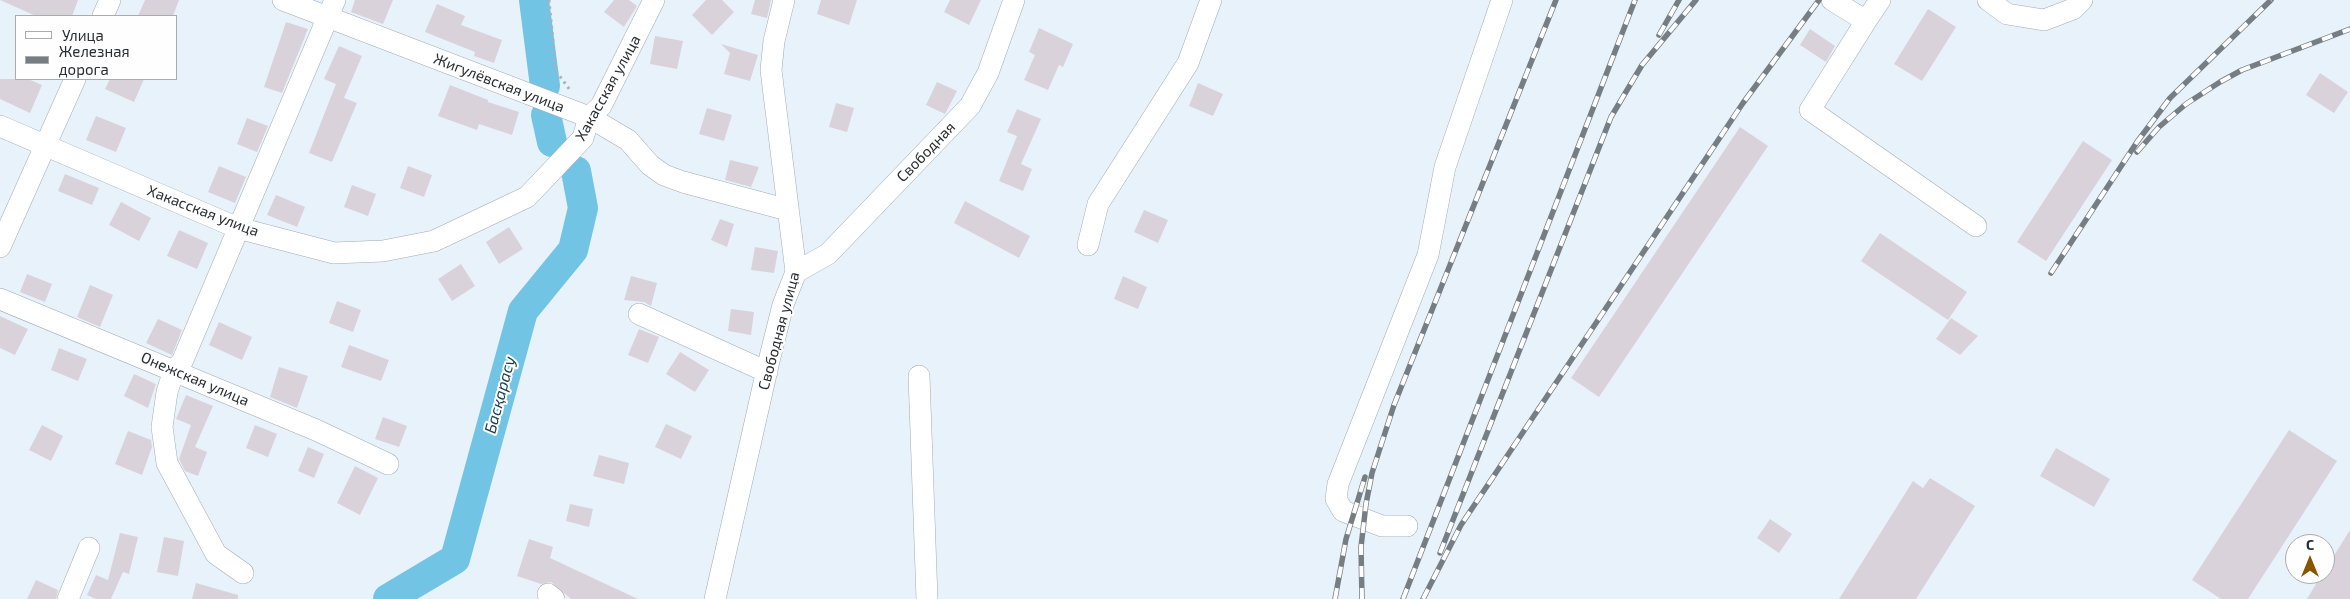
<!DOCTYPE html>
<html>
<head>
<meta charset="utf-8">
<style>
  body { margin:0 }
  #map { position:relative; width:2350px; height:599px; overflow:hidden; background:#e8f2fb; font-family:"Exo 2",sans-serif }
  canvas { display:block }
  .legend { position:absolute; left:15px; top:15px; width:162px; height:65px; box-sizing:border-box; background:#fefefe; border:1px solid #a9abac; margin:0; padding:6px 9px; list-style:none; font-size:15px; color:#2a2e31 }
  .legend li { display:flex; align-items:center; gap:10px; height:25px }
  .legend b { width:25px; border:1px solid #a9abac }
  .north { position:absolute; left:2285px; top:534px; width:50px; height:50px; box-sizing:border-box; background:#fefefe; border:1px solid #a9abac; border-radius:50%; rotate:0deg; font-size:14px; font-weight:700; line-height:20px; text-align:center; color:#2a2e31 }
  .north::after { content:''; display:block; margin:auto; width:18px; height:22px; background:#895500; clip-path:polygon(50% 0,100% 100%,50% 72%,0 100%) }
</style>
</head>
<body>
<div id="map">
<canvas width="2350" height="599"></canvas>
<ul class="legend">
<li><b style="height:6px;background:#fff"></b>Улица</li>
<li><b style="height:6px;background:#777e83"></b>Железная дорога</li>
</ul>
<div class="north">С</div>
</div>
<script>
const g = document.querySelector('canvas').getContext('2d');
g.lineJoin = 'round';
function shape(rows) {
  const path = new Path2D();
  for (const r of rows) {
    path.moveTo(r[0], r[1]);
    for (let i = 2; i < r.length; i += 2) path.lineTo(r[i], r[i + 1]);
  }
  return path;
}
function strokePath(path, color, width, dash) {
  g.strokeStyle = color;
  g.lineWidth = width;
  g.lineCap = dash ? 'butt' : 'round';
  g.setLineDash(dash || []);
  g.stroke(path);
}
function paint(path, color) {
  g.fillStyle = color;
  g.fill(path, 'evenodd');
}
function write(font, color, halo, rows, align = 'center') {
  g.font = font + ' "Exo 2",sans-serif';
  g.lineWidth = 4;
  g.setLineDash([]);
  g.textBaseline = 'middle';
  g.strokeStyle = halo;
  g.fillStyle = color;
  for (const [text, x, y, turn = 0] of rows) {
    g.save();
    g.translate(x, y);
    g.rotate((+turn || 0) * Math.PI / 180);
    g.textAlign = isNaN(turn) ? turn : align;
    if (halo) g.strokeText(text, 0, 0);
    g.fillText(text, 0, 0);
    g.restore();
  }
}
strokePath(shape([
  [534,0,545,86],
  [546,115,552,142],
  [388,599,455,559,523,311,573,250,583,208,576,171]
]), '#71c4e4', 30);
paint(shape([
  [0,0,78,0,72,16,36,16],
  [145,0,179,0,173,16,138,16],
  [355,0,393,0,383,24,351,12],
  [614,0,629,0,637,6,624,27,604,12],
  [706,0,722,0,734,12,712,35,692,15],
  [755,0,771,0,767,18,751,14],
  [821,0,857,0,849,25,817,14],
  [950,0,981,0,969,25,944,12],
  [437,4,465,16,461,25,502,40,494,63,474,56,475,52,425,32],
  [1928,9,1956,27,1922,81,1894,64],
  [286,22,308,29,282,93,264,87],
  [1039,28,1073,44,1063,67,1059,65,1048,90,1024,80,1035,55,1029,52],
  [1810,29,1835,46,1826,62,1800,45],
  [655,36,683,41,677,69,650,64],
  [721,44,758,55,750,81,724,74,730,53],
  [339,46,362,56,344,98,357,103,332,162,309,153,336,84,324,79],
  [2320,73,2348,92,2334,113,2306,95],
  [0,79,28,79,42,85,30,113,0,99],
  [110,79,144,79,134,102,105,89],
  [937,82,957,91,945,114,926,105],
  [1198,83,1223,94,1213,116,1189,106],
  [450,85,488,100,488,102,519,112,512,135,479,124,477,130,438,116],
  [836,103,854,108,847,132,829,127],
  [707,108,732,115,724,141,699,134],
  [1017,109,1041,119,1021,164,1032,169,1023,191,999,181,1017,136,1007,132],
  [96,116,126,128,116,152,86,140],
  [247,118,268,126,257,152,237,144],
  [1740,127,1768,146,1599,397,1571,378],
  [2083,141,2112,160,2046,261,2017,242],
  [730,160,759,167,751,187,725,180],
  [219,166,246,177,235,203,208,192],
  [408,166,432,175,424,197,400,188],
  [65,174,99,188,92,205,58,191],
  [352,185,376,194,368,216,344,207],
  [276,195,305,207,297,227,267,215],
  [965,201,1030,236,1019,258,954,223],
  [121,202,151,218,139,241,109,225],
  [1144,210,1168,220,1158,243,1134,232],
  [720,219,734,224,727,247,711,240],
  [509,227,523,249,499,264,486,242],
  [179,230,208,243,197,269,167,256],
  [1880,233,1967,292,1948,320,1861,261],
  [755,247,778,251,774,273,751,270],
  [461,264,475,286,452,301,438,279],
  [27,274,52,284,45,302,20,292],
  [631,276,657,283,651,306,644,302,624,300],
  [1123,276,1147,287,1138,309,1114,299],
  [90,285,113,295,100,327,77,317],
  [337,301,361,310,353,332,329,323],
  [731,309,754,312,751,335,728,331],
  [0,316,28,329,15,355,0,348],
  [1951,318,1978,336,1960,355,1936,339],
  [158,319,182,330,172,355,146,343],
  [219,322,252,337,242,360,209,345],
  [639,329,659,337,648,363,628,355],
  [349,345,389,360,381,381,341,367],
  [59,348,87,359,78,381,51,370],
  [680,352,709,370,695,392,666,374],
  [279,367,308,376,297,408,270,397],
  [134,374,156,384,148,408,124,396],
  [186,395,213,406,195,447,207,452,198,476,185,471,179,459,191,425,176,419],
  [383,417,407,426,399,447,375,439],
  [666,424,692,436,681,459,655,447],
  [42,425,63,436,51,461,29,450],
  [255,425,277,434,268,457,246,448],
  [2289,430,2337,461,2248,599,2221,599,2192,580],
  [128,431,151,440,152,447,142,475,115,464],
  [308,447,324,454,314,478,298,471],
  [2056,448,2110,479,2094,507,2040,476],
  [599,455,629,463,624,484,593,476],
  [355,466,378,478,360,515,337,503],
  [1930,478,1975,506,1916,599,1839,599,1913,481,1923,488],
  [570,504,593,509,589,527,566,521],
  [1770,519,1792,534,1779,553,1757,538],
  [2350,530,2350,599,2307,599,2322,574,2325,574,2325,570],
  [120,533,138,537,129,574,123,572,111,599,96,599,87,595,96,575,108,580],
  [164,537,184,541,178,576,157,572],
  [529,539,553,547,550,558,638,599,571,599,551,582,541,584,517,576],
  [36,580,58,590,56,599,27,599],
  [196,583,238,595,238,599,192,599]
]), '#dad2db');
const minor = shape([
  [283,0,589,117,628,140,650,165,664,175,683,182,788,210],
  [1832,0,1866,21,1880,0],
  [1988,0,2007,14,2044,20,2073,9,2082,0],
  [103,16,110,0],
  [1866,21,1810,110,1976,226],
  [0,126,238,228,334,253,383,251,434,241,527,197,583,138,589,117,601,106,654,0],
  [1088,245,1098,204,1188,63,1211,0],
  [0,247,75,79],
  [796,272,828,254,970,106,988,73,1014,0],
  [0,299,316,430,388,464],
  [639,314,767,372],
  [919,376,927,599],
  [1407,526,1382,526,1343,511,1336,499,1338,484,1428,255,1445,167,1502,0],
  [243,573,216,554,167,463,162,427,167,392,174,370,182,362,335,0],
  [548,594,554,599],
  [68,599,89,548],
  [715,599,769,361,783,305,796,272,771,70,774,41,784,0]
]);
strokePath(minor, '#a2acb4', 22);
strokePath(shape([
  [549,0,556,71,570,90]
]), '#aab2b9', 3, [2.5, 4]);
strokePath(minor, '#fff', 21);
const rail = shape([
  [1659,35,1679,0],
  [2137,152,2159,127,2186,104,2220,82,2242,70,2350,29],
  [2051,273,2137,142,2170,98,2271,0],
  [1440,553,1611,117,1642,65,1696,0],
  [1335,599,1346,539,1365,477],
  [1362,599,1361,547,1366,504,1372,473,1394,405,1556,0],
  [1403,599,1635,0],
  [1423,599,1461,525,1743,103,1819,0]
]);
strokePath(rail, '#777e83', 5.5);
strokePath(rail, '#fefefe', 4, [11]);
write('15px', '#2a2e31', '#fefefe', [
  ["Жигулёвская улица",499,83,21],
  ["Хакасская улица",608,88,-61],
  ["Свободная",926,152,-46],
  ["Хакасская улица",203,211,21],
  ["Свободная улица",779,331,-75],
  ["Онежская улица",195,379,23]
]);
write('italic 16px', '#1a404e', '#fefefe', [
  ["Басқарасу",500,395,-75]
]);
</script>
</body>
</html>
